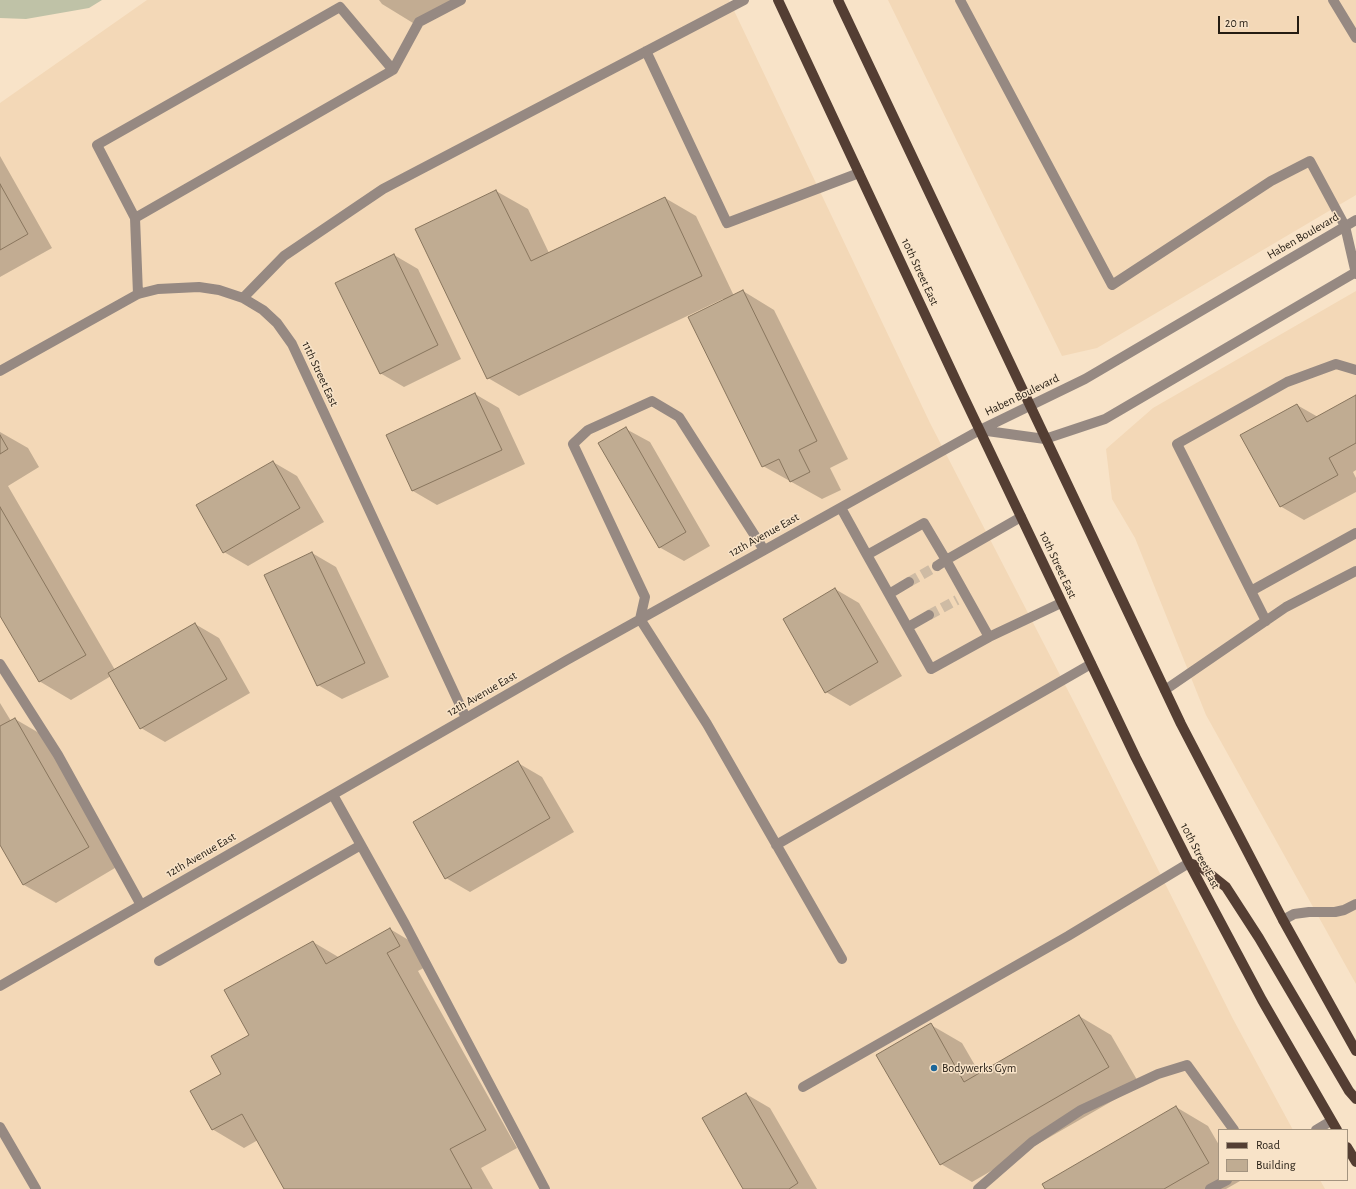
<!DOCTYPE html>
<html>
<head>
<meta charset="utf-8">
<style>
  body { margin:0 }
  #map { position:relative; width:1356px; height:1189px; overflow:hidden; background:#f8e3c8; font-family:"Alegreya Sans",sans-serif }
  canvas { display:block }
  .legend { position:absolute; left:1218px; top:1129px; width:130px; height:52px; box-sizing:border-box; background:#f8e3c8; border:1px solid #a3937f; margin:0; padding:5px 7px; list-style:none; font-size:12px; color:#241c12 }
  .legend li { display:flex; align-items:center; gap:8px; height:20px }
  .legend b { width:20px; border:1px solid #a3937f }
  .scale { position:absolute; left:1218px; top:16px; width:81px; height:18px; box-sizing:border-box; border:2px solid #241c12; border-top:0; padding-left:5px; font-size:12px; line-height:14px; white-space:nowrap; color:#241c12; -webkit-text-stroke:3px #f8e3c8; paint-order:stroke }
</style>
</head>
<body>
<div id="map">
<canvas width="1356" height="1189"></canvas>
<ul class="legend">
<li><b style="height:5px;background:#543e33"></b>Road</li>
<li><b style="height:11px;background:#c0ac92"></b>Building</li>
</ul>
<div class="scale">20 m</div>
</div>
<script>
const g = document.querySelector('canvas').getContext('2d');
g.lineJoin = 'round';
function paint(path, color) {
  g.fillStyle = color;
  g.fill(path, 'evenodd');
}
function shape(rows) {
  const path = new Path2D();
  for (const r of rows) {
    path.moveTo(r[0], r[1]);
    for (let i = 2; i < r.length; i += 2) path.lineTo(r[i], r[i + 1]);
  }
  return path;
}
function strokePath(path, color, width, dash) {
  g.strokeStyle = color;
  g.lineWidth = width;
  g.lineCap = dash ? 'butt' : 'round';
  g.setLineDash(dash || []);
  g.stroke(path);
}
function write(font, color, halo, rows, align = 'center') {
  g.font = font + ' "Alegreya Sans",sans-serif';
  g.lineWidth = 3;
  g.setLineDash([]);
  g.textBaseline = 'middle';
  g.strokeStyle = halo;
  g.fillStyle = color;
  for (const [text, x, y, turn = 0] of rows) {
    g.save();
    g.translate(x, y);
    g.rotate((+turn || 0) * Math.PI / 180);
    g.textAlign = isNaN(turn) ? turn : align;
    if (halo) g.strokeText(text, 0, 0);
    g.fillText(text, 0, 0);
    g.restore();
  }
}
paint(shape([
  [147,0,729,0,930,423,1077,708,1233,1019,1293,1130,1219,1130,1219,1180,1320,1180,1325,1189,0,1189,0,103],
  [888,0,1356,0,1356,195,1097,348,1062,356],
  [1356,291,1356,984,1206,715,1135,538,1112,499,1106,449,1153,408]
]), '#f3d8b7');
paint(shape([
  [0,0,102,0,89,8,26,19,0,18]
]), '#bfc2a7');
paint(shape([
  [379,0,453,0,413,23,382,4],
  [0,156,52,248,0,277],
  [496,191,528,209,549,253,665,198,696,216,734,296,743,291,774,310,848,459,830,468,841,490,822,499,763,466,723,299,519,396,488,378],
  [394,255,418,269,461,359,404,387,380,373],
  [475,394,499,408,525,464,437,505,413,491,387,436],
  [1356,396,1356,470,1353,472,1356,478,1356,492,1304,520,1280,506,1297,405,1318,417],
  [626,429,650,442,710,546,684,561,659,547],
  [0,432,28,448,39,467,8,486,115,670,195,624,219,638,250,693,165,742,141,728,111,676,71,700,39,681,0,614],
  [273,462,297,476,324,522,248,566,224,552],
  [312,553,336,567,389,677,342,699,318,685],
  [835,589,859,603,902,676,850,706,826,692],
  [0,703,11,721,15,719,46,737,120,865,56,903,24,885,0,843],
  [518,763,542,777,574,832,470,892,446,878],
  [390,929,422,948,431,964,418,971,517,1148,481,1168,493,1189,285,1189,258,1140,244,1148,212,1129,222,1074,313,942,340,958],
  [1079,1016,1111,1035,1140,1085,972,1182,941,1164,931,1025,962,1043,980,1074],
  [746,1094,770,1108,817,1189,744,1189],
  [1176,1107,1208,1126,1219,1145,1219,1180,1240,1181,1226,1189,1046,1189]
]), '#0003');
const building = shape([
  [0,184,28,234,0,250,0,184],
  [496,190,531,261,665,197,702,276,487,379,415,229,496,190],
  [394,254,438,345,380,374,335,283,394,254],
  [743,290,817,441,799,450,810,472,790,482,779,459,762,467,688,317,743,290],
  [475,393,502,450,412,491,386,435,475,393],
  [1356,395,1356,443,1329,458,1338,475,1280,507,1240,435,1297,404,1307,422,1356,395],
  [626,427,686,532,659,548,598,443,626,427],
  [0,435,8,449,0,454,0,435],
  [273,461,300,508,223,553,196,505,273,461],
  [0,507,86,655,39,682,0,616,0,507],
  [312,552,365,663,317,686,264,575,312,552],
  [835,588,878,662,825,693,783,619,835,588],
  [195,623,227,679,140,729,108,673,195,623],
  [15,718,89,847,23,885,0,845,0,726,15,718],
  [518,761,550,818,445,879,413,822,518,761],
  [390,928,400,946,387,953,486,1130,450,1149,472,1189,284,1189,242,1114,212,1130,190,1091,221,1074,211,1056,249,1035,224,990,313,941,326,964,390,928],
  [1079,1015,1109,1067,940,1165,876,1055,931,1023,964,1082,1079,1015],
  [746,1093,798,1183,789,1189,743,1189,702,1118,746,1093],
  [1176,1106,1209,1163,1164,1189,1045,1189,1042,1184,1176,1106]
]);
paint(building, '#c0ac92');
strokePath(building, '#89765e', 1);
strokePath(shape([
  [909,582,937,566],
  [929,615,957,600]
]), '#cebba4', 10, [10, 5]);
strokePath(shape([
  [960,0,1112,285,1271,181,1310,161,1345,226,1356,274],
  [1333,0,1356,38],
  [646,51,727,223,859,173],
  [135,218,97,145,340,7,393,70],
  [138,294,135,218,393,70,419,22,461,0],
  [243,298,284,256,383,189,744,0],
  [0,371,138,294,158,289,199,287,219,290,243,298,263,310,277,323,292,344,466,718],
  [980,430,1045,439,1105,419,1356,272],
  [841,508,867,555,924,523,946,560,937,566],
  [1021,517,946,560,989,637,1061,603],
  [764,550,679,417,652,401,588,430,573,444,645,597,640,619,707,724,842,959],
  [867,555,931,669,989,637],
  [1251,591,1356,533],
  [889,594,909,582],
  [1266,621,1177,444,1287,382,1336,364,1356,370],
  [908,627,929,615],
  [0,664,58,755,141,905],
  [1165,690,1286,607,1356,571],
  [333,795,405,924,545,1189],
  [776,845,1091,664],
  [1283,920,1294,914,1309,912,1335,912,1344,910,1356,904],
  [159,961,361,845],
  [0,986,567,660,980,430,1085,379,1356,220],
  [803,1087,1068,936,1189,863],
  [0,1127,36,1189],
  [1316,1130,1331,1121],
  [978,1189,1032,1142,1081,1110,1158,1074,1187,1065,1234,1130],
  [1210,1189,1227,1180]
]), '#968982', 10);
strokePath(shape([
  [778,0,960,389,1136,758,1189,863,1262,1000,1337,1130],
  [838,0,1181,724,1283,920,1356,1051],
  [1189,863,1201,867,1226,887,1259,938,1349,1091,1356,1099],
  [1347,1147,1356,1162]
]), '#543e33', 10);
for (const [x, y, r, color] of [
  [934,1068,4,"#1c6699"]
]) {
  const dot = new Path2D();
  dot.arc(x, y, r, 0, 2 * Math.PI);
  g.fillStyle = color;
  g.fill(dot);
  strokePath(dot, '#f8e3c8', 1.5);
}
write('12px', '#241c12', '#f8e3c8', [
  ["Haben Boulevard",1303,236,-30],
  ["10th Street East",920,272,65],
  ["11th Street East",320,374,65],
  ["Haben Boulevard",1022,395,-26],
  ["12th Avenue East",764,535,-29],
  ["10th Street East",1058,565,65],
  ["12th Avenue East",482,694,-30],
  ["12th Avenue East",201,855,-30],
  ["10th Street East",1200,856,63]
]);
write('12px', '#241c12', '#f8e3c8', [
  ["Bodywerks Gym",942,1068]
], 'left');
</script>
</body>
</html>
